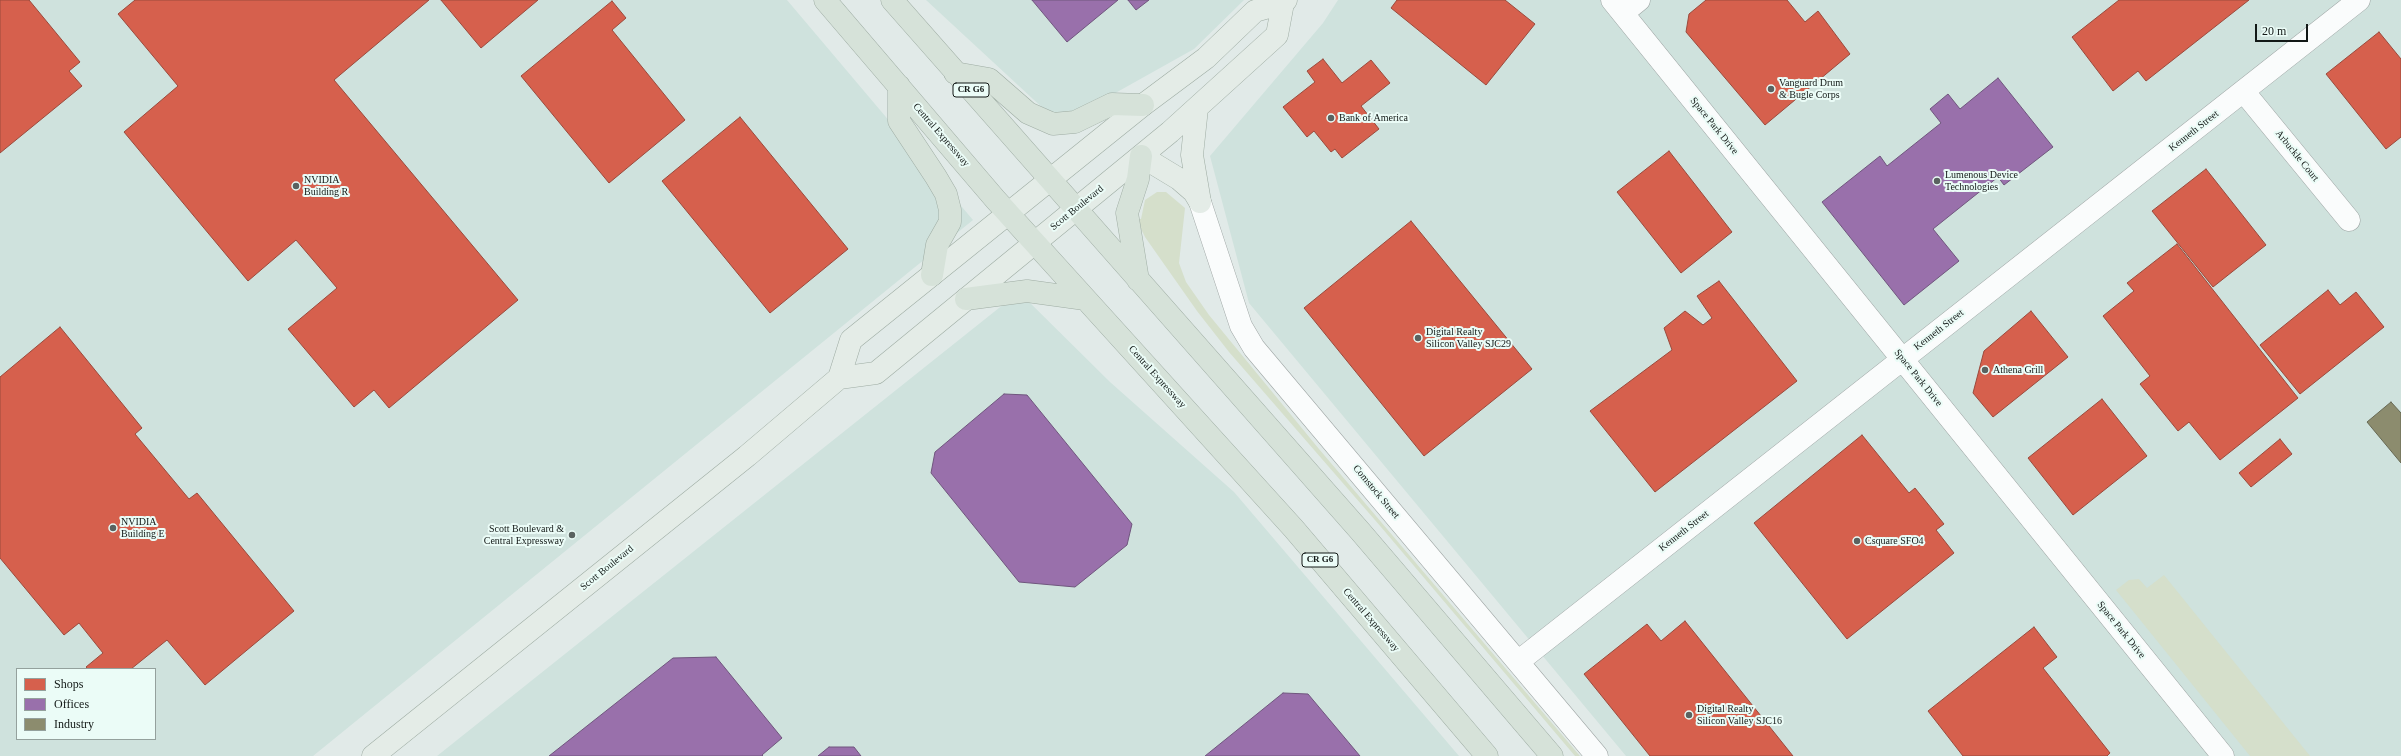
<!DOCTYPE html>
<html>
<head>
<meta charset="utf-8">
<style>
  body { margin:0 }
  #map { position:relative; width:2401px; height:756px; overflow:hidden; background:#e1eae8; font-family:Georgia,serif }
  canvas { display:block }
  .legend { position:absolute; left:16px; top:668px; width:140px; height:72px; box-sizing:border-box; background:#ebfcf7; border:1px solid #94a19d; margin:0; padding:5px 7px; list-style:none; font-size:12px; color:#121816 }
  .legend li { display:flex; align-items:center; gap:8px; height:20px }
  .legend b { width:20px; border:1px solid #94a19d }
  .scale { position:absolute; left:2255px; top:24px; width:53px; height:18px; box-sizing:border-box; border:2px solid #121816; border-top:0; padding-left:5px; font-size:12px; line-height:14px; white-space:nowrap; color:#121816; -webkit-text-stroke:3px #ebfcf7; paint-order:stroke }
</style>
</head>
<body>
<div id="map">
<canvas width="2401" height="756"></canvas>
<ul class="legend">
<li><b style="height:11px;background:#d6604d"></b>Shops</li>
<li><b style="height:11px;background:#9970ab"></b>Offices</li>
<li><b style="height:11px;background:#8c8c6e"></b>Industry</li>
</ul>
<div class="scale">20 m</div>
</div>
<script>
const g = document.querySelector('canvas').getContext('2d');
g.lineJoin = 'round';
function paint(path, color) {
  g.fillStyle = color;
  g.fill(path, 'evenodd');
}
function shape(rows) {
  const path = new Path2D();
  for (const r of rows) {
    path.moveTo(r[0], r[1]);
    for (let i = 2; i < r.length; i += 2) path.lineTo(r[i], r[i + 1]);
  }
  return path;
}
function strokePath(path, color, width, dash) {
  g.strokeStyle = color;
  g.lineWidth = width;
  g.lineCap = dash ? 'butt' : 'round';
  g.setLineDash(dash || []);
  g.stroke(path);
}
function write(font, color, halo, rows, align = 'center') {
  g.font = font + ' Georgia,serif';
  g.lineWidth = 4;
  g.setLineDash([]);
  g.textBaseline = 'middle';
  g.strokeStyle = halo;
  g.fillStyle = color;
  for (const [text, x, y, turn = 0] of rows) {
    g.save();
    g.translate(x, y);
    g.rotate((+turn || 0) * Math.PI / 180);
    g.textAlign = isNaN(turn) ? turn : align;
    if (halo) g.strokeText(text, 0, 0);
    g.fillText(text, 0, 0);
    g.restore();
  }
}
paint(shape([
  [0,0,787,0,973,220,313,756,0,756],
  [17,669,155,669,155,739,17,739],
  [926,0,1244,0,1194,49,1060,124],
  [1338,0,2401,0,2401,756,1626,756,1249,303,1210,156,1323,23],
  [1019,292,1110,382,1234,492,1459,756,437,756]
]), '#cfe2dd');
paint(shape([
  [1157,192,1166,192,1185,208,1179,263,1186,282,1209,315,1319,449,1580,756,1575,756,1381,527,1229,352,1197,311,1145,237,1136,219,1141,219,1145,200],
  [2164,575,2310,756,2250,756,2116,590,2129,580,2139,579,2147,588]
]), '#d5dfcb');
const shops = shape([
  [0,0,29,0,80,62,69,71,82,86,0,153,0,0],
  [135,0,429,0,334,80,518,300,389,408,374,390,354,407,288,329,337,288,296,240,248,281,124,132,178,86,118,14,135,0],
  [441,0,538,0,481,48,441,0],
  [1397,0,1505,0,1535,24,1486,85,1391,8,1397,0],
  [1706,0,1787,0,1805,22,1818,11,1850,54,1765,125,1686,32,1689,14,1706,0],
  [2119,0,2249,0,2146,81,2138,71,2113,91,2072,37,2119,0],
  [612,1,626,18,612,30,685,120,609,183,521,76,612,1],
  [2379,32,2401,59,2401,137,2386,149,2326,74,2379,32],
  [1323,59,1342,83,1371,60,1390,83,1361,106,1379,129,1342,158,1335,149,1331,152,1314,131,1307,137,1283,107,1315,82,1307,71,1323,59],
  [740,117,848,249,770,313,662,181,740,117],
  [1669,151,1732,232,1681,273,1617,192,1669,151],
  [2206,169,2266,245,2213,287,2152,211,2206,169],
  [1411,221,1532,369,1424,456,1304,308,1411,221],
  [2177,244,2298,398,2220,460,2189,422,2178,431,2140,384,2150,376,2103,316,2134,291,2127,283,2177,244],
  [1719,281,1797,381,1655,492,1590,411,1672,350,1664,328,1685,311,1703,325,1712,318,1697,296,1719,281],
  [2328,290,2340,305,2356,292,2384,327,2300,394,2260,345,2328,290],
  [2031,311,2068,357,1993,417,1973,393,1984,351,2031,311],
  [60,327,142,428,135,434,189,499,197,493,294,611,205,685,167,640,131,669,88,669,86,667,103,653,79,623,64,635,0,558,0,377,60,327],
  [2102,399,2147,456,2073,515,2028,458,2102,399],
  [1862,435,1909,493,1915,488,1944,524,1936,530,1954,553,1847,639,1754,523,1862,435],
  [2280,439,2292,454,2251,487,2239,473,2280,439],
  [1685,621,1793,756,1650,756,1584,674,1647,624,1661,641,1685,621],
  [2034,627,2057,657,2043,668,2110,753,2107,756,1963,756,1928,711,2034,627]
]);
paint(shops, '#d6604d');
strokePath(shops, '#9b4a3c', 1);
const offices = shape([
  [1032,0,1118,0,1067,42,1032,0],
  [1128,0,1149,0,1136,10,1128,0],
  [1998,78,2053,147,2004,185,1998,177,1933,229,1959,261,1904,305,1822,202,1880,156,1887,166,1941,123,1930,109,1948,94,1960,109,1998,78],
  [1004,394,1027,395,1132,524,1127,545,1075,587,1019,582,931,473,935,452,1004,394],
  [716,657,782,738,762,755,763,756,549,756,673,658,716,657],
  [1283,693,1308,694,1360,756,1205,756,1283,693],
  [829,747,854,747,861,756,818,756,829,747]
]);
paint(offices, '#9970ab');
strokePath(offices, '#70567e', 1);
const industry = shape([
  [2391,402,2401,413,2401,463,2367,422,2391,402]
]);
paint(industry, '#8c8c6e');
strokePath(industry, '#676954', 1);
const minor = shape([
  [1612,0,2223,756],
  [1623,13,1639,0],
  [2244,92,2349,220],
  [1200,202,1241,326,1254,348,1597,756],
  [1519,661,2359,0]
]);
const major = shape([
  [1197,108,1192,155,1200,202],
  [1141,156,1179,179,1194,192,1200,202],
  [839,378,851,340,1143,105,1206,58,1255,11,1283,3],
  [373,756,747,456,839,378,876,373,1170,132,1277,35,1283,3,1286,0]
]);
const highway = shape([
  [825,0,995,199,1294,529,1487,756],
  [892,0,1360,531,1552,756],
  [955,73,989,79,1028,113,1053,124,1075,122,1112,104,1143,105],
  [899,86,899,121,936,177,946,194,950,210,950,222,937,245,932,275],
  [1138,280,1127,213,1138,179,1141,156],
  [966,299,1027,291,1085,299]
]);
strokePath(minor, '#9da4a3', 23);
strokePath(major, '#9eaca3', 23);
strokePath(highway, '#9eaca3', 23);
strokePath(minor, '#fafcfc', 22);
strokePath(major, '#e4ece7', 22);
strokePath(highway, '#d6e2d9', 22);
for (const [x, y, r, color] of [
  [1771,89,4,"#5a6260"],
  [1331,118,4,"#5a6260"],
  [1937,181,4,"#5a6260"],
  [296,186,4,"#5a6260"],
  [1418,338,4,"#5a6260"],
  [1985,370,4,"#5a6260"],
  [113,528,4,"#5a6260"],
  [572,535,4,"#5a6260"],
  [1857,541,4,"#5a6260"],
  [1689,715,4,"#5a6260"]
]) {
  const dot = new Path2D();
  dot.arc(x, y, r, 0, 2 * Math.PI);
  g.fillStyle = color;
  g.fill(dot);
  strokePath(dot, '#ebfcf7', 1.5);
}
for (const [x, y, w] of [
  [971,90,36],
  [1320,560,36]
]) {
  const box = new Path2D();
  box.roundRect(x - w / 2, y - 7, w, 14, 3);
  g.fillStyle = '#ebfcf7';
  g.fill(box);
  strokePath(box, '#121816', 1);
}
write('bold 9px', '#121816', null, [
  ["CR G6",971,90],
  ["CR G6",1320,560]
]);
write('10px', '#121816', '#ebfcf7', [
  ["Vanguard Drum",1779,83],
  ["& Bugle Corps",1779,95],
  ["Bank of America",1339,118],
  ["Lumenous Device",1945,175],
  ["Technologies",1945,187],
  ["NVIDIA",304,180],
  ["Building R",304,192],
  ["Digital Realty",1426,332],
  ["Silicon Valley SJC29",1426,344],
  ["Athena Grill",1993,370],
  ["NVIDIA",121,522],
  ["Building E",121,534],
  ["Scott Boulevard &",564,529,"right"],
  ["Central Expressway",564,541,"right"],
  ["Csquare SFO4",1865,541],
  ["Digital Realty",1697,709],
  ["Silicon Valley SJC16",1697,721]
], 'left');
write('10px', '#121816', '#ebfcf7', [
  ["Space Park Drive",1714,126,51],
  ["Kenneth Street",2194,131,-38],
  ["Central Expressway",941,135,49],
  ["Arbuckle Court",2297,156,51],
  ["Scott Boulevard",1077,208,-39],
  ["Kenneth Street",1939,330,-38],
  ["Central Expressway",1157,377,48],
  ["Space Park Drive",1918,378,51],
  ["Comstock Street",1376,492,50],
  ["Kenneth Street",1684,531,-38],
  ["Scott Boulevard",607,568,-39],
  ["Central Expressway",1371,620,49],
  ["Space Park Drive",2121,630,51]
]);
</script>
</body>
</html>
